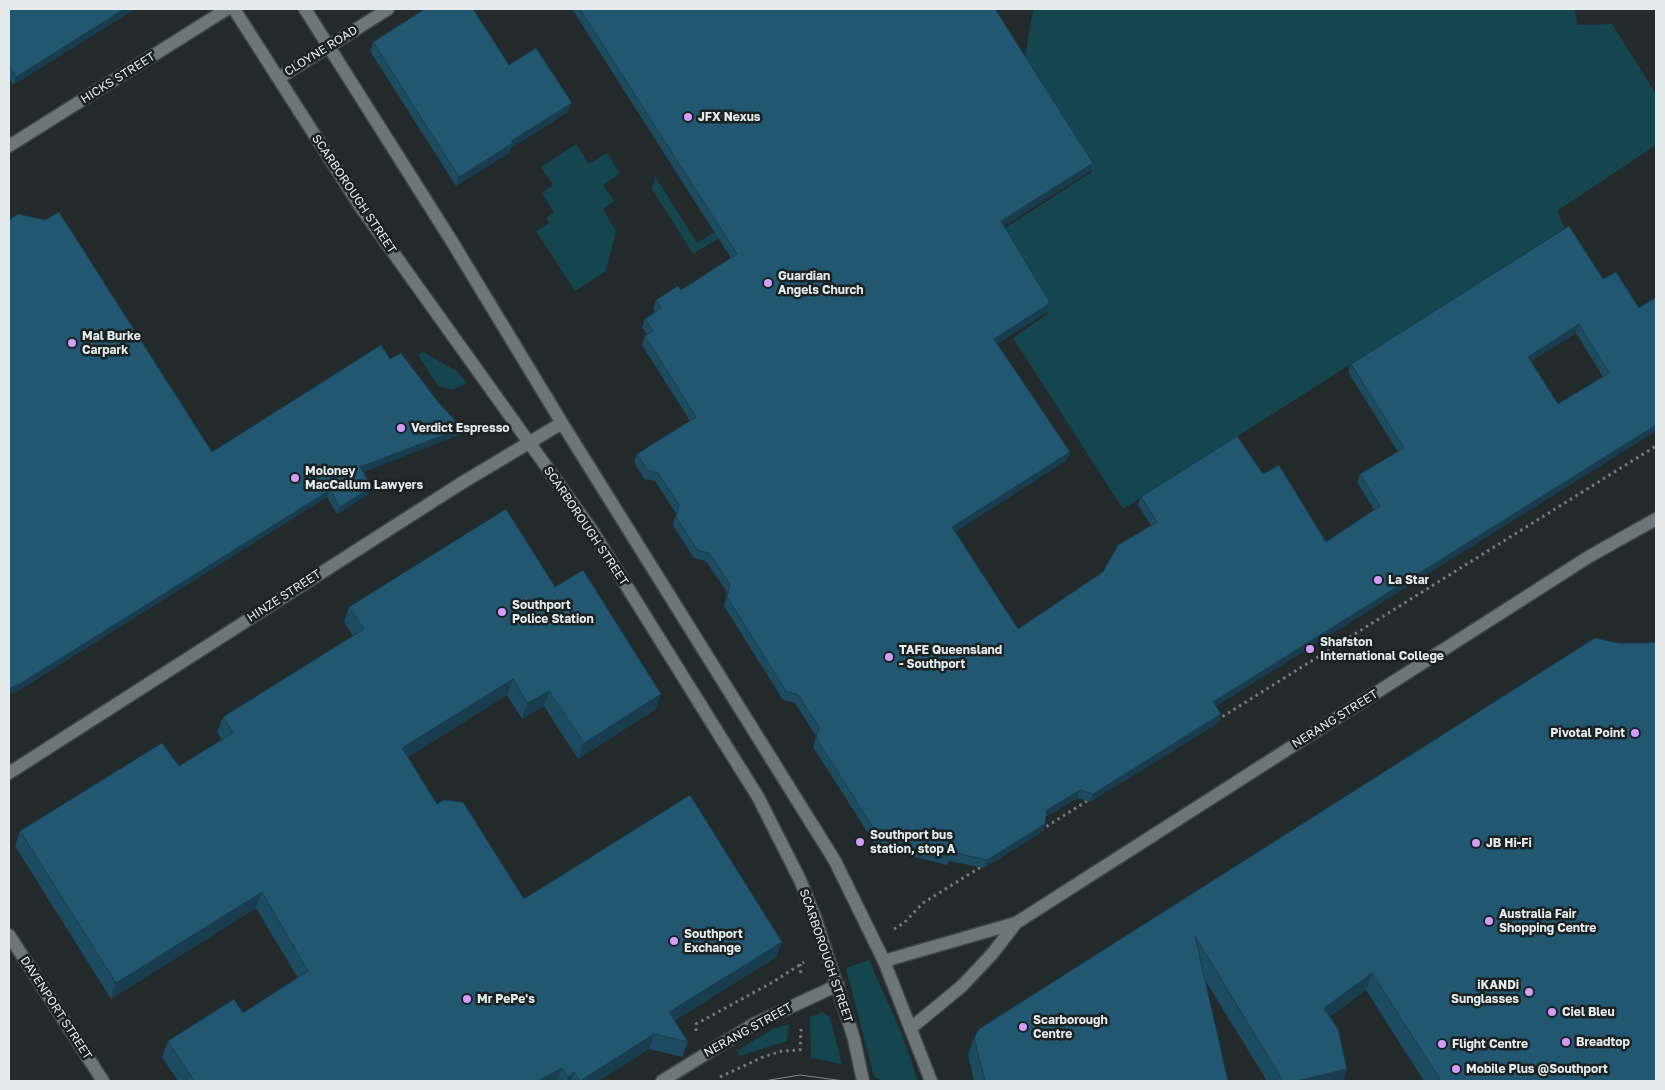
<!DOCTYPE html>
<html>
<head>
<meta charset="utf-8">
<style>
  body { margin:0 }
  #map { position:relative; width:1665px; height:1090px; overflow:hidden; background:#232a2c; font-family:"Golos Text",sans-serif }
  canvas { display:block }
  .frame { position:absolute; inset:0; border:10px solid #e5eaeb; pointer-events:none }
</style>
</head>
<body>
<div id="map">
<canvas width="1665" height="1090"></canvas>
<div class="frame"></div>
</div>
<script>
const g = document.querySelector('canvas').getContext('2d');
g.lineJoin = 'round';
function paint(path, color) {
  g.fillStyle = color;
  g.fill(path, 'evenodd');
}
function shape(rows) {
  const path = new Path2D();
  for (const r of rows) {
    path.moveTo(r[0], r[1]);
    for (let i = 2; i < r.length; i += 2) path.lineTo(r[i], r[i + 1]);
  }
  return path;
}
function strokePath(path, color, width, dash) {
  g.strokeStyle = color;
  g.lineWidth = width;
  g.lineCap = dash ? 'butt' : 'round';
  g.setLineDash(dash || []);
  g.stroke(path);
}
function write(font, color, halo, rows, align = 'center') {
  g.font = font + ' "Golos Text",sans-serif';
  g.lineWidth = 5;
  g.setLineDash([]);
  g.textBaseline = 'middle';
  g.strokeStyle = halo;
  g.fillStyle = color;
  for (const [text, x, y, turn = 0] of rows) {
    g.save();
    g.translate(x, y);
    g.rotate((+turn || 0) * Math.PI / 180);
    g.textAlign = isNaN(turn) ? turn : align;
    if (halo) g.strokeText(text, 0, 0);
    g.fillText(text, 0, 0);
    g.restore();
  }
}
paint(shape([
  [1036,9,1575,9,1577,25,1612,24,1656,94,1656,145,1557,211,1565,228,1123,509,1013,338,1049,313,1002,230,1092,172,1024,62,1033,10],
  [576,144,589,164,607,153,620,174,603,185,614,201,603,209,616,231,606,271,575,291,536,231,549,223,546,218,554,212,542,193,553,185,541,167],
  [655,176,697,243,798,180,802,186,693,254,652,189],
  [423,352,458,372,466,383,453,390,438,386,418,355],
  [869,960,901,1032,918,1081,883,1081,874,1077,846,968],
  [822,1012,830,1017,842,1064,811,1058,810,1017],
  [789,1024,787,1041,739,1056,737,1051,773,1029]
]), '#15454e');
const lane = shape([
  [279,78,388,9]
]);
const street = shape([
  [9,146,227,9],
  [9,773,460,484,562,423],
  [9,935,103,1081],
  [884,961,1016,923,1590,556,1656,519],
  [911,1028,962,986,993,953,1016,923],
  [662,1081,754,1024,838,985]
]);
const secondary = shape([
  [234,9,362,209,591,529,758,797,800,880,816,920,854,1039,863,1081],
  [305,9,451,240,562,423,835,861,884,961,931,1081]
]);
strokePath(lane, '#404748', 15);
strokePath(street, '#404748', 15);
strokePath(secondary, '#404748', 15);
strokePath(shape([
  [1217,720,1656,446],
  [1041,830,1090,799],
  [894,929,904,923,923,903,984,865],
  [800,964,801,976],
  [696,1031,696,1024,773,982,804,962],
  [720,1077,763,1057,782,1051,800,1050,801,1029]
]), '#767c7d', 3, [2.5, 4]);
strokePath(lane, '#6d7678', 12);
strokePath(street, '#6d7678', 12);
strokePath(secondary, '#6d7678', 12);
strokePath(shape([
  [764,1081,800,1075,844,1081]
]), '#83898b', 1);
paint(shape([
  [9,9,135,9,13,85,9,78],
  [572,9,995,9,1090,171,1004,226,1050,303,1047,312,997,344,1070,452,1067,460,955,532,1018,629,1103,572,1151,525,1138,505,1141,497,1263,474,1326,542,1374,510,1357,482,1360,474,1398,452,1348,372,1351,364,1569,226,1656,431,1216,706,1218,723,1090,802,1077,798,1046,817,1042,832,984,868,949,861,947,865,907,855,908,851,875,844,813,747,816,736,795,703,783,700,724,606,727,592,706,561,694,558,673,526,676,513,655,481,644,479,634,462,637,454,690,421,642,345,645,336,647,335,642,327,645,319,655,312,653,309,656,300,681,290,731,258],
  [1576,333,1603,377,1558,404,1531,361],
  [373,42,509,65,568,112,511,148,509,153,456,186,370,51],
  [390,359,439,403,462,428,459,435,363,472,369,494,337,514,327,497,16,692,212,452],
  [555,587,656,709,578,759,544,706,522,719,507,695,408,757,437,804,524,899,782,942,776,957,674,1021,688,1042,682,1057,649,1049,598,1081,178,1081,162,1057,168,1041,243,1013,298,978,256,908,111,999,15,846,20,831,179,766,222,740,217,732,223,717,353,636,344,622,349,607],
  [1595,638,1656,1081,1424,1081,1366,990,1329,1017,1347,1069,1343,1081,1267,1081,1205,980,1228,1081,974,1081,968,1055,974,1038]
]), '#1d4b61');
paint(shape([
  [124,9,135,9,13,85,16,77],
  [572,103,568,112,511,148,509,153,456,186,459,177,511,141],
  [1093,163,1090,171,998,230,1001,221],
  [1050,303,1047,312,991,348,994,339],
  [1579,324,1576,333,1525,365,1528,357],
  [1656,425,1656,431,1210,710,1213,702],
  [462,428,459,435,357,474,360,467],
  [1070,452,1067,460,949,536,952,527],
  [372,487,369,494,337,514,340,507],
  [330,490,327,497,16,692,9,694,9,688],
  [513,679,507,695,397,764,402,748],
  [549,691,544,706,522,719,527,703],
  [661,694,656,709,578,759,584,743],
  [1221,714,1218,723,1090,802,1093,794],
  [1080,790,1077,798,1044,818,1047,810],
  [1045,824,1042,832,984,868,987,860],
  [262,892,256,908,111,999,116,983],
  [782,942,776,957,663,1028,669,1012],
  [1372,973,1366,990,1317,1025,1324,1008],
  [654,1034,649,1049,598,1081,580,1081],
  [562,1068,557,1081,538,1081],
  [1347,1069,1343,1081,1296,1081],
  [574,1072,571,1081,566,1081,568,1077]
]), '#183d4f');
const building = shape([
  [9,9,124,9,16,77,9,65,9,9],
  [425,9,447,9,447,10,449,9,473,9,509,65,536,48,572,103,511,141,513,143,459,177,373,42,425,9],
  [580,9,995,9,1093,163,1001,221,1050,303,994,339,1070,452,952,527,1018,629,1103,572,1118,545,1157,522,1141,497,1237,436,1263,474,1279,465,1326,542,1380,506,1360,474,1404,448,1351,364,1569,226,1603,279,1616,272,1639,308,1656,297,1656,425,1213,702,1221,714,1093,794,1080,790,1047,810,1045,824,987,860,951,852,950,856,910,847,911,843,878,835,816,738,819,727,798,695,786,691,727,597,730,584,709,553,697,550,676,517,679,505,658,473,647,470,637,454,696,417,645,336,653,331,645,319,661,308,656,300,678,286,681,290,737,254,580,9],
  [1579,324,1609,373,1558,404,1528,357,1579,324],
  [59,212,212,452,381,345,390,359,401,353,439,403,462,428,360,467,372,487,340,507,330,490,18,685,9,688,9,220,18,214,45,220,59,212],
  [506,509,555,587,583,570,661,694,584,743,549,691,527,703,513,679,402,748,437,804,444,800,463,802,524,899,690,795,782,942,669,1012,688,1042,654,1034,580,1081,574,1072,568,1077,562,1068,538,1081,194,1081,168,1041,234,999,243,1013,308,971,262,892,116,983,20,831,162,743,179,766,233,733,223,717,364,629,349,607,506,509],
  [1595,638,1619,643,1648,643,1656,642,1656,1081,1441,1081,1372,973,1324,1008,1338,1029,1347,1069,1296,1081,1283,1081,1195,936,1228,1081,985,1081,974,1038,979,1029,1595,638]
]);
paint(building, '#225771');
strokePath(building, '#183d4f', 1);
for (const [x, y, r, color] of [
  [688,117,5,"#d49cfc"],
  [768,283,5,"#d49cfc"],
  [72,343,5,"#d49cfc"],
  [401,428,5,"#d49cfc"],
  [295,478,5,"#d49cfc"],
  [1378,580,5,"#d49cfc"],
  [502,612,5,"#d49cfc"],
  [1310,649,5,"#d49cfc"],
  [889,657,5,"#d49cfc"],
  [1635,733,5,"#d49cfc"],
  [860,842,5,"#d49cfc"],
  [1476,843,5,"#d49cfc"],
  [1489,921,5,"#d49cfc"],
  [674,941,5,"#d49cfc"],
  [1529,992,5,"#d49cfc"],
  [467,999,5,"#d49cfc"],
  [1552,1012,5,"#d49cfc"],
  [1023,1027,5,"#d49cfc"],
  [1566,1042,5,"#d49cfc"],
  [1442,1044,5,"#d49cfc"],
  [1456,1069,5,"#d49cfc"]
]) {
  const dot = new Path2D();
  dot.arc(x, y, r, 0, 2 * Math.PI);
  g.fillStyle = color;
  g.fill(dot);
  strokePath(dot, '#192122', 2);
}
write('12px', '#e5eaeb', '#192122', [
  ["CLOYNE ROAD",321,51,-32],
  ["HICKS STREET",118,78,-32],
  ["SCARBOROUGH STREET",354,194,56],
  ["SCARBOROUGH STREET",586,526,56],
  ["HINZE STREET",284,596,-33],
  ["NERANG STREET",1335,719,-32],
  ["SCARBOROUGH STREET",826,956,71],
  ["DAVENPORT STREET",56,1008,57],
  ["NERANG STREET",748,1030,-29]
]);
write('bold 12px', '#e5eaeb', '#192122', [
  ["JFX Nexus",698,117],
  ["Guardian",778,276],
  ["Angels Church",778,290],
  ["Mal Burke",82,336],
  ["Carpark",82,350],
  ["Verdict Espresso",411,428],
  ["Moloney",305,471],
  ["MacCallum Lawyers",305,485],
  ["La Star",1388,580],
  ["Southport",512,605],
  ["Police Station",512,619],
  ["Shafston",1320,642],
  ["International College",1320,656],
  ["TAFE Queensland",899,650],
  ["- Southport",899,664],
  ["Pivotal Point",1625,733,"right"],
  ["Southport bus",870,835],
  ["station, stop A",870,849],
  ["JB Hi-Fi",1486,843],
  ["Australia Fair",1499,914],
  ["Shopping Centre",1499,928],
  ["Southport",684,934],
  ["Exchange",684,948],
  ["iKANDi",1519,985,"right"],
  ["Sunglasses",1519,999,"right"],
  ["Mr PePe's",477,999],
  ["Ciel Bleu",1562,1012],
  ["Scarborough",1033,1020],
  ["Centre",1033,1034],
  ["Breadtop",1576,1042],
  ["Flight Centre",1452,1044],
  ["Mobile Plus @Southport",1466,1069]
], 'left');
</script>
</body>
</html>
